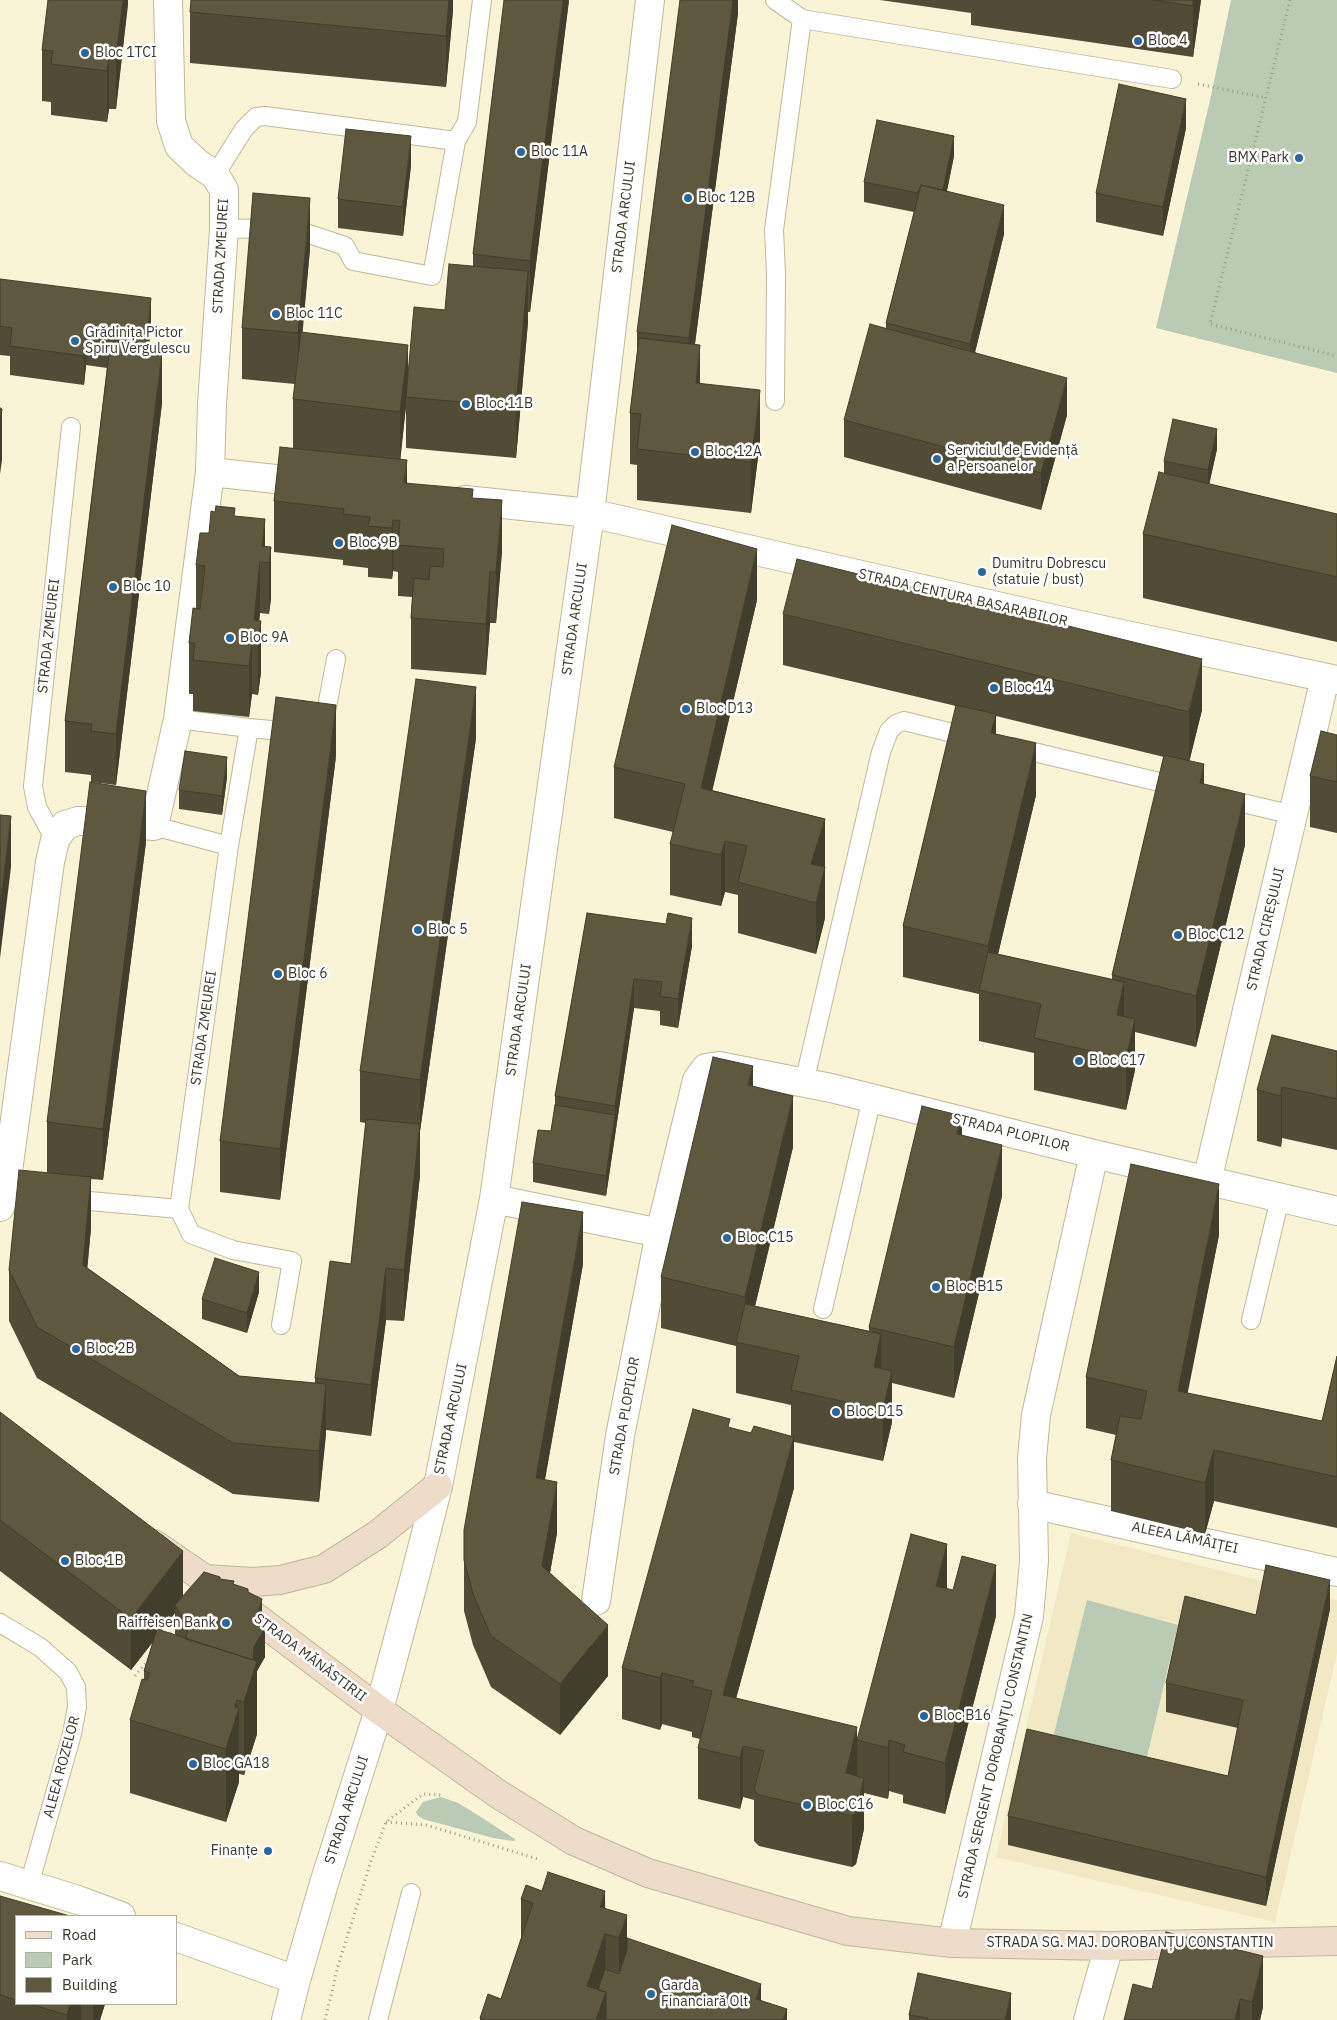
<!DOCTYPE html>
<html>
<head>
<meta charset="utf-8">
<style>
  body { margin:0 }
  #map { position:relative; width:1337px; height:2020px; overflow:hidden; background:#f9f4d5; font-family:"IBM Plex Sans",sans-serif }
  canvas { display:block }
  .legend { position:absolute; left:15px; top:1915px; width:162px; height:90px; box-sizing:border-box; background:#fff; border:1px solid #afafaa; margin:0; padding:6px 9px; list-style:none; font-size:15px; color:#38362a }
  .legend li { display:flex; align-items:center; gap:10px; height:25px }
  .legend b { width:25px; border:1px solid #afafaa }
</style>
</head>
<body>
<div id="map">
<canvas width="1337" height="2020"></canvas>
<ul class="legend">
<li><b style="height:6px;background:#eddcc8"></b>Road</li>
<li><b style="height:14px;background:#bbcab2"></b>Park</li>
<li><b style="height:14px;background:#5d583e"></b>Building</li>
</ul>
</div>
<script>
const g = document.querySelector('canvas').getContext('2d');
g.lineJoin = 'round';
function paint(path, color) {
  g.fillStyle = color;
  g.fill(path, 'evenodd');
}
function shape(rows) {
  const path = new Path2D();
  for (const r of rows) {
    path.moveTo(r[0], r[1]);
    for (let i = 2; i < r.length; i += 2) path.lineTo(r[i], r[i + 1]);
  }
  return path;
}
function strokePath(path, color, width, dash) {
  g.strokeStyle = color;
  g.lineWidth = width;
  g.lineCap = dash ? 'butt' : 'round';
  g.setLineDash(dash || []);
  g.stroke(path);
}
function write(font, color, halo, rows, align = 'center') {
  g.font = font + ' "IBM Plex Sans",sans-serif';
  g.lineWidth = 5;
  g.setLineDash([]);
  g.textBaseline = 'middle';
  g.strokeStyle = halo;
  g.fillStyle = color;
  for (const [text, x, y, turn = 0] of rows) {
    g.save();
    g.translate(x, y);
    g.rotate((+turn || 0) * Math.PI / 180);
    g.textAlign = isNaN(turn) ? turn : align;
    if (halo) g.strokeText(text, 0, 0);
    g.fillText(text, 0, 0);
    g.restore();
  }
}
paint(shape([
  [1071,1533,1337,1600,1337,1653,1275,1922,996,1857]
]), '#f0e9c3');
paint(shape([
  [1231,0,1337,0,1337,373,1156,328,1211,96],
  [1087,1600,1178,1625,1143,1774,1050,1750],
  [441,1797,458,1803,476,1814,515,1839,514,1841,493,1838,423,1819,418,1816,416,1812,423,1802]
]), '#bbcab2');
const lane = shape([
  [775,0,802,19,1172,79],
  [456,141,467,122,482,0],
  [215,175,244,129,256,117,265,116,456,141,432,276,353,261,345,246,291,228,224,229],
  [775,401,776,274,774,230,802,19],
  [178,719,249,728,229,846,179,1209,191,1234,233,1250,292,1261,281,1325],
  [249,728,293,732],
  [323,728,336,659],
  [1013,747,1180,787],
  [1222,798,1293,815],
  [154,826,229,846],
  [55,840,37,807,33,786,71,427],
  [804,1083,881,752,889,731,896,724,904,721,973,738],
  [67,1199,179,1209],
  [823,1309,872,1098],
  [1251,1320,1280,1198],
  [0,1623,40,1647,68,1672,76,1687,77,1707,72,1734,29,1885],
  [378,2020,411,1893]
]);
const street = shape([
  [210,472,313,483],
  [465,500,590,513,1089,627,1337,680],
  [1207,1181,1325,678],
  [494,1199,660,1233],
  [0,1207,5,1193,50,862,55,840,65,825,78,821,105,821,154,826,178,719,210,472,212,404,224,229,224,190,215,175,197,163,179,146,171,121,168,0],
  [1032,1504,1337,1572],
  [596,1601,620,1436,660,1233,697,1080,706,1068,719,1066,831,1088,1094,1154,1337,1211],
  [0,1876,78,1900,121,1916],
  [176,1937,296,1980],
  [952,1943,1029,1616,1034,1561,1032,1458,1036,1415,1094,1154],
  [286,2020,296,1980,325,1880,379,1710,414,1580,438,1486,494,1199,590,513,650,0],
  [1088,2020,1109,1946]
]);
const secondary = shape([
  [154,1544,205,1579,379,1710,498,1794,574,1841,648,1873,848,1931,952,1943,1109,1946,1337,1941],
  [205,1579,253,1582,280,1580,324,1569,377,1535,438,1486]
]);
strokePath(lane, '#beb99b', 20);
strokePath(street, '#beb99b', 30);
strokePath(secondary, '#beb99b', 30);
strokePath(shape([
  [1290,0,1210,324,1337,356],
  [1198,84,1266,98],
  [167,1637,178,1624],
  [135,1676,149,1659],
  [386,1822,426,1825,538,1859],
  [325,2020,338,1966,371,1861,386,1822,423,1794,441,1795]
]), '#9e9b85', 3, [1, 4]);
strokePath(lane, '#fff', 18);
strokePath(street, '#fff', 28);
strokePath(secondary, '#eddcc8', 28);
paint(shape([
  [128,0,116,109,109,109,107,122,51,115,51,102,42,101,42,50],
  [453,0,453,10,446,87,190,63,190,12],
  [569,0,530,312,528,312,528,322,516,458,406,448,406,406,400,460,407,483,473,498,502,551,496,623,490,623,486,675,411,669,411,618,412,597,398,596,398,572,393,571,392,579,368,577,368,568,343,565,343,560,274,552,274,501,293,448,293,399,295,384,242,379,242,328,310,249,302,332,408,383,445,310,473,266,473,254],
  [738,0,738,13,695,344,700,383,760,441,751,513,637,500,637,465,630,464,630,413,637,353,637,332],
  [880,0,1201,0,1193,57,971,25,971,13],
  [1186,128,1163,236,1096,222,1096,193],
  [954,156,947,191,1004,234,975,352,1067,415,1041,510,844,457,844,420,886,328,886,323,914,212,864,202,864,182],
  [411,165,403,236,338,228,338,199],
  [0,279,151,327,148,350,162,403,116,785,91,782,91,775,65,772,65,721,107,368,86,365,84,385,10,375,10,356,0,355],
  [1217,449,1209,484,1337,514,1337,642,1143,598,1143,534,1164,474,1164,461],
  [235,516,265,547,271,547,271,598,269,614,260,613,259,620,261,672,258,695,252,694,249,717,193,711,193,694,189,694,189,643,196,609,196,565,209,533],
  [757,600,712,790,825,819,825,918,816,954,738,933,738,895,725,892,721,906,670,895,670,844,673,832,614,818,614,767],
  [783,614,1202,710,1189,761,1245,845,1196,1047,1135,1032,1135,1070,1126,1110,1034,1090,1034,1053,979,1041,979,994,903,977,903,926,956,706,783,665],
  [996,716,1164,757,1112,975,1112,980,998,954,1036,795,996,734],
  [1337,735,1337,833,1310,827,1310,776],
  [476,738,420,1131,420,1175,404,1321,386,1320,371,1436,326,1430,319,1502,233,1494,37,1378,9,1321,9,1270,47,1173,47,1122,146,842,103,1180,91,1179,91,1228,87,1268,239,1376,315,1383,315,1378,351,1264,366,1123,360,1122,360,1071],
  [336,756,280,1200,220,1192,220,1141],
  [227,777,222,815,179,809,179,790],
  [587,913,692,946,678,1028,660,1025,660,1011,634,1008,606,1196,533,1182,533,1163,551,1131,555,1105,555,1096],
  [1337,1051,1337,1150,1282,1138,1281,1147,1257,1141,1257,1090],
  [753,1086,793,1147,755,1306,869,1331,869,1327,962,1135,1002,1196,954,1398,892,1383,892,1422,883,1461,794,1442,794,1488,736,1698,857,1740,947,1589,996,1616,945,1814,903,1803,903,1795,889,1791,888,1799,864,1793,864,1829,856,1864,852,1867,759,1846,754,1841,754,1800,743,1797,740,1809,698,1799,698,1748,700,1739,692,1737,692,1732,662,1724,660,1730,622,1719,622,1668,730,1428,751,1433,791,1436,791,1405,736,1393,736,1346,661,1328,661,1277],
  [1219,1235,1187,1393,1322,1421,1337,1356,1337,1528,1214,1501,1205,1534,1111,1511,1111,1460,1116,1435,1086,1428,1086,1377],
  [583,1264,545,1480,557,1533,550,1573,608,1676,560,1735,491,1687,473,1645,464,1611,464,1560],
  [259,1292,247,1333,202,1319,202,1299],
  [0,1412,183,1596,220,1579,248,1592,262,1627,265,1657,257,1671,257,1734,244,1775,239,1774,239,1782,226,1822,130,1793,130,1720,144,1679,144,1671,153,1642,131,1670,0,1571],
  [175,1613,175,1634,176,1635,161,1631],
  [1330,1609,1266,1906,1008,1845,1008,1816,1228,1776,1238,1728,1166,1712,1166,1683,1256,1615],
  [542,1891,605,1908,627,1938,761,2000,787,2020,480,2020,480,2018,501,1999,521,1939,521,1899],
  [0,1896,16,1916,16,2004,105,2004,100,2020,0,2020],
  [1166,1932,1263,2007,1260,2020,1124,2020,1152,1989],
  [909,2015,1011,2020,909,2020]
]), '#504c35');
paint(shape([
  [123,0,128,0,128,5,116,109,116,58],
  [449,0,453,0,453,10,446,87,446,36],
  [563,0,569,0,530,312,530,261],
  [733,0,738,0,738,13,689,389,689,338],
  [1193,0,1201,0,1193,57],
  [109,58,109,109,107,122,107,71],
  [1186,99,1186,128,1163,236,1163,207],
  [411,136,411,165,403,236,403,207],
  [954,136,954,156,941,218,941,198],
  [310,198,310,249,298,384,298,333],
  [1004,205,1004,234,970,373,970,344],
  [528,271,528,322,516,458,516,407],
  [151,298,151,327,146,373,146,344],
  [86,336,86,365,84,385,84,356],
  [408,345,408,396,406,397,406,406,400,463,400,412],
  [700,345,700,396,696,383],
  [162,352,162,403,116,785,116,734],
  [1067,378,1067,415,1041,510,1041,473],
  [760,390,760,441,751,513,751,462],
  [2,409,2,460,0,474,0,423],
  [1217,429,1217,449,1208,490,1208,470],
  [407,460,407,511,404,483],
  [502,500,502,551,496,623,496,572],
  [265,519,265,562,262,546],
  [393,520,393,571,392,579,392,528],
  [271,547,271,598,269,614,269,563],
  [757,549,757,600,701,839,701,788],
  [260,562,260,613,257,644,254,620],
  [490,572,490,623,486,675,486,624],
  [261,621,261,672,258,695,258,644],
  [252,643,252,694,249,717,249,666],
  [1202,659,1202,710,1189,763,1189,712],
  [476,687,476,738,420,1131,420,1080],
  [336,705,336,756,280,1200,280,1149],
  [996,714,996,765,991,733],
  [1036,743,1036,795,989,992,988,992,988,946],
  [227,757,227,777,222,815,222,796],
  [1204,764,1204,815,1200,783],
  [146,791,146,842,103,1180,103,1129],
  [1245,794,1245,845,1196,1047,1196,996],
  [11,816,11,867,0,958,0,907],
  [825,819,825,918,816,954,816,903,811,864],
  [725,841,725,892,721,906,721,855],
  [692,918,692,946,678,1028,678,999],
  [634,979,634,1008,606,1196,606,1176,615,1115,615,1106],
  [1124,982,1124,1033,1117,1015],
  [1135,1019,1135,1070,1126,1110,1126,1059],
  [753,1066,753,1117,748,1085],
  [1282,1087,1282,1138,1281,1147,1281,1096],
  [793,1096,793,1147,746,1344,745,1344,745,1297],
  [962,1116,962,1167,957,1134],
  [420,1124,420,1175,404,1321,404,1270],
  [1002,1145,1002,1196,954,1398,954,1347],
  [91,1177,91,1228,83,1316,83,1265],
  [1219,1184,1219,1235,1178,1442,1178,1391],
  [583,1212,583,1264,536,1529,536,1478],
  [386,1268,386,1320,371,1436,371,1385],
  [259,1272,259,1292,247,1333,247,1313],
  [881,1334,881,1385,874,1367],
  [892,1371,892,1422,883,1461,883,1410],
  [326,1384,326,1435,319,1502,319,1451],
  [794,1437,794,1488,723,1746,723,1695],
  [1214,1450,1214,1501,1205,1534,1205,1483],
  [557,1482,557,1533,542,1617,542,1566],
  [947,1544,947,1595,936,1586],
  [183,1551,183,1602,175,1605,175,1613,131,1670,131,1619],
  [996,1565,996,1616,945,1814,945,1763],
  [1330,1580,1330,1609,1266,1906,1266,1877],
  [262,1599,262,1628,265,1628,265,1657,257,1671,257,1734,244,1775,244,1702,254,1647,258,1613],
  [608,1625,608,1676,560,1735,560,1684],
  [662,1673,662,1724,660,1730,660,1678],
  [237,1700,237,1714,239,1708,239,1782,226,1822,226,1749],
  [857,1727,857,1778,846,1773],
  [889,1740,889,1791,888,1799,888,1748],
  [743,1746,743,1797,740,1809,740,1758],
  [864,1778,864,1829,856,1864,852,1867,852,1816],
  [605,1891,606,2020,587,2020,587,1986,600,1907],
  [627,1915,627,1979,619,2003,619,1938],
  [1263,1956,1263,2007,1260,2020,1252,2020,1252,2002],
  [761,1984,761,2013,756,1999],
  [1011,1993,1011,2020,1005,2020],
  [1240,1999,1240,2020,1235,2020],
  [70,2004,81,2004,81,2020,67,2020,67,2015],
  [93,2004,105,2004,100,2020,93,2020],
  [787,2009,787,2020,783,2020]
]), '#413e2b');
const building = shape([
  [48,0,123,0,116,58,109,58,107,71,51,64,53,51,42,50,48,0],
  [191,0,449,0,446,36,190,12,191,0],
  [504,0,563,0,530,261,473,254,504,0],
  [680,0,733,0,689,338,637,332,680,0],
  [1153,0,1193,0,1193,6,1153,0],
  [1119,84,1186,99,1163,207,1096,193,1119,84],
  [877,120,954,136,943,190,921,185,918,193,864,182,877,120],
  [346,129,411,136,403,207,338,199,346,129],
  [921,185,1004,205,970,344,886,323,921,185],
  [253,193,310,198,298,333,242,328,253,193],
  [449,264,528,271,516,407,406,397,414,307,445,310,449,264],
  [0,279,151,298,146,344,86,336,84,356,10,346,12,328,0,326,0,279],
  [870,324,1067,378,1041,473,844,420,870,324],
  [301,332,408,345,400,412,293,399,301,332],
  [639,338,700,345,696,383,760,390,751,462,637,449,641,414,630,413,639,338],
  [110,346,162,352,116,734,91,731,92,724,65,721,110,346],
  [0,408,2,409,0,423,0,408],
  [1173,419,1217,429,1208,470,1164,461,1173,419],
  [280,447,407,460,404,483,473,489,472,498,502,500,496,572,490,572,486,624,411,618,414,578,429,580,430,566,443,567,444,549,398,545,400,521,393,520,392,528,368,526,370,517,343,514,344,509,274,501,280,447],
  [1159,472,1337,514,1337,577,1143,534,1159,472],
  [216,506,235,508,234,516,265,519,262,546,271,547,269,563,260,562,254,620,261,621,258,644,252,643,249,666,193,660,195,643,189,643,193,608,200,609,205,566,196,565,200,533,209,533,211,511,215,512,216,506],
  [672,525,757,549,701,788,825,819,811,864,825,867,816,903,738,882,747,846,725,841,721,855,670,844,685,784,614,767,672,525],
  [797,559,1202,659,1189,712,783,614,797,559],
  [416,679,476,687,420,1080,360,1071,416,679],
  [276,697,336,705,280,1149,220,1141,276,697],
  [956,705,996,714,991,733,1036,743,988,946,903,926,956,705],
  [1321,731,1337,735,1337,782,1310,776,1321,731],
  [185,751,227,757,222,796,179,790,185,751],
  [1164,755,1204,764,1200,783,1245,794,1196,996,1112,975,1164,755],
  [90,782,146,791,103,1129,47,1122,90,782],
  [0,815,11,816,0,907,0,815],
  [587,913,666,924,668,913,692,918,678,999,660,996,662,982,634,979,615,1106,555,1096,587,913],
  [988,952,1124,982,1117,1015,1135,1019,1126,1059,1034,1038,1041,1004,979,990,988,952],
  [1272,1035,1337,1051,1337,1099,1282,1087,1281,1096,1257,1090,1272,1035],
  [713,1057,753,1066,748,1085,793,1096,745,1297,661,1277,713,1057],
  [555,1105,615,1115,606,1176,533,1163,538,1130,551,1131,555,1105],
  [922,1106,962,1116,957,1134,1002,1145,954,1347,869,1327,922,1106],
  [366,1119,420,1124,404,1270,386,1268,371,1385,315,1378,330,1261,351,1264,366,1119],
  [1131,1164,1219,1184,1178,1391,1322,1421,1337,1356,1337,1477,1214,1450,1205,1483,1111,1460,1120,1416,1141,1419,1147,1391,1086,1377,1131,1164],
  [19,1170,91,1177,83,1265,239,1376,326,1384,319,1451,233,1443,37,1327,9,1270,19,1170],
  [522,1202,583,1212,536,1478,557,1482,542,1566,608,1625,560,1684,491,1636,473,1594,464,1560,464,1530,522,1202],
  [215,1258,259,1272,247,1313,202,1299,215,1258],
  [745,1304,881,1334,874,1367,892,1371,883,1410,791,1390,799,1356,736,1342,745,1304],
  [693,1409,730,1419,728,1427,751,1433,754,1426,794,1437,723,1695,857,1727,846,1773,864,1778,856,1813,852,1816,759,1795,754,1790,764,1751,743,1746,740,1758,698,1748,712,1691,692,1686,694,1681,662,1673,660,1678,622,1668,693,1409],
  [0,1412,183,1551,131,1619,0,1520,0,1412],
  [911,1534,947,1544,936,1586,953,1590,962,1556,996,1565,945,1763,903,1752,905,1745,889,1740,888,1748,857,1740,911,1534],
  [1266,1565,1330,1580,1266,1877,1008,1816,1027,1729,1228,1776,1243,1700,1166,1683,1185,1596,1256,1615,1266,1565],
  [204,1572,220,1577,220,1579,234,1581,233,1584,248,1589,248,1592,262,1599,258,1613,261,1614,257,1626,265,1628,254,1647,253,1660,186,1639,188,1627,175,1605,204,1572],
  [157,1629,257,1661,244,1702,237,1700,235,1707,239,1708,226,1749,130,1720,142,1679,147,1680,150,1673,144,1671,157,1629],
  [548,1872,605,1891,600,1907,627,1915,619,1938,605,1934,587,1986,606,1992,596,2020,486,2020,480,2018,488,1994,501,1999,533,1903,521,1899,526,1885,542,1891,548,1872],
  [0,1896,70,1916,16,1916,16,2000,0,1995,0,1896],
  [1166,1932,1263,1956,1252,2002,1240,1999,1235,2020,1124,2020,1133,1984,1152,1989,1166,1932],
  [627,1938,761,1984,756,1999,787,2009,783,2020,606,2020,606,1992,598,1990,605,1969,619,1974,627,1950,627,1938],
  [918,1973,1011,1993,1005,2020,927,2020,928,2018,909,2015,918,1973],
  [29,2004,70,2004,67,2015,29,2004]
]);
paint(building, '#5d583e');
strokePath(building, '#413e2b', 1);
for (const [x, y, r, color] of [
  [1138,41,5,"#2a679e"],
  [85,53,5,"#2a679e"],
  [521,152,5,"#2a679e"],
  [1299,158,5,"#2a679e"],
  [688,198,5,"#2a679e"],
  [276,314,5,"#2a679e"],
  [75,341,5,"#2a679e"],
  [466,404,5,"#2a679e"],
  [695,452,5,"#2a679e"],
  [937,459,5,"#2a679e"],
  [339,543,5,"#2a679e"],
  [982,572,5,"#2a679e"],
  [113,587,5,"#2a679e"],
  [230,638,5,"#2a679e"],
  [994,688,5,"#2a679e"],
  [686,709,5,"#2a679e"],
  [418,930,5,"#2a679e"],
  [1178,935,5,"#2a679e"],
  [278,974,5,"#2a679e"],
  [1079,1061,5,"#2a679e"],
  [727,1238,5,"#2a679e"],
  [936,1287,5,"#2a679e"],
  [76,1349,5,"#2a679e"],
  [836,1412,5,"#2a679e"],
  [65,1561,5,"#2a679e"],
  [226,1623,5,"#2a679e"],
  [924,1716,5,"#2a679e"],
  [193,1764,5,"#2a679e"],
  [807,1805,5,"#2a679e"],
  [268,1851,5,"#2a679e"],
  [651,1994,5,"#2a679e"]
]) {
  const dot = new Path2D();
  dot.arc(x, y, r, 0, 2 * Math.PI);
  g.fillStyle = color;
  g.fill(dot);
  strokePath(dot, '#fff', 2);
}
write('14px', '#38362a', '#fff', [
  ["Bloc 4",1148,41],
  ["Bloc 1TCI",95,53],
  ["Bloc 11A",531,152],
  ["BMX Park",1289,158,"right"],
  ["Bloc 12B",698,198],
  ["Bloc 11C",286,314],
  ["Grădinița Pictor",85,333],
  ["Spiru Vergulescu",85,349],
  ["Bloc 11B",476,404],
  ["Serviciul de Evidență",947,451],
  ["a Persoanelor",947,467],
  ["Bloc 12A",705,452],
  ["Bloc 9B",349,543],
  ["Dumitru Dobrescu",992,564],
  ["(statuie / bust)",992,580],
  ["Bloc 10",123,587],
  ["Bloc 9A",240,638],
  ["Bloc 14",1004,688],
  ["Bloc D13",696,709],
  ["Bloc 5",428,930],
  ["Bloc C12",1188,935],
  ["Bloc 6",288,974],
  ["Bloc C17",1089,1061],
  ["Bloc C15",737,1238],
  ["Bloc B15",946,1287],
  ["Bloc 2B",86,1349],
  ["Bloc D15",846,1412],
  ["Bloc 1B",75,1561],
  ["Raiffeisen Bank",216,1623,"right"],
  ["Bloc B16",934,1716],
  ["Bloc GA18",203,1764],
  ["Bloc C16",817,1805],
  ["Finanțe",258,1851,"right"],
  ["Garda",661,1986],
  ["Financiară Olt",661,2002]
], 'left');
write('14px', '#38362a', '#fff', [
  ["STRADA ARCULUI",624,217,-83],
  ["STRADA ZMEUREI",221,256,-87],
  ["STRADA CENTURA BASARABILOR",963,598,13],
  ["STRADA ARCULUI",575,619,-82],
  ["STRADA ZMEUREI",49,636,-84],
  ["STRADA CIREȘULUI",1266,929,-77],
  ["STRADA ARCULUI",519,1020,-82],
  ["STRADA ZMEUREI",204,1028,-82],
  ["STRADA PLOPILOR",1011,1133,14],
  ["STRADA PLOPILOR",625,1416,-80],
  ["STRADA ARCULUI",451,1419,-78],
  ["ALEEA LĂMÂIȚEI",1185,1538,12],
  ["STRADA MĂNĂSTIRII",310,1658,37],
  ["STRADA SERGENT DOROBANȚU CONSTANTIN",996,1756,-77],
  ["ALEEA ROZELOR",62,1767,-75],
  ["STRADA ARCULUI",347,1810,-72],
  ["STRADA SG. MAJ. DOROBANȚU CONSTANTIN",1130,1943]
]);
</script>
</body>
</html>
